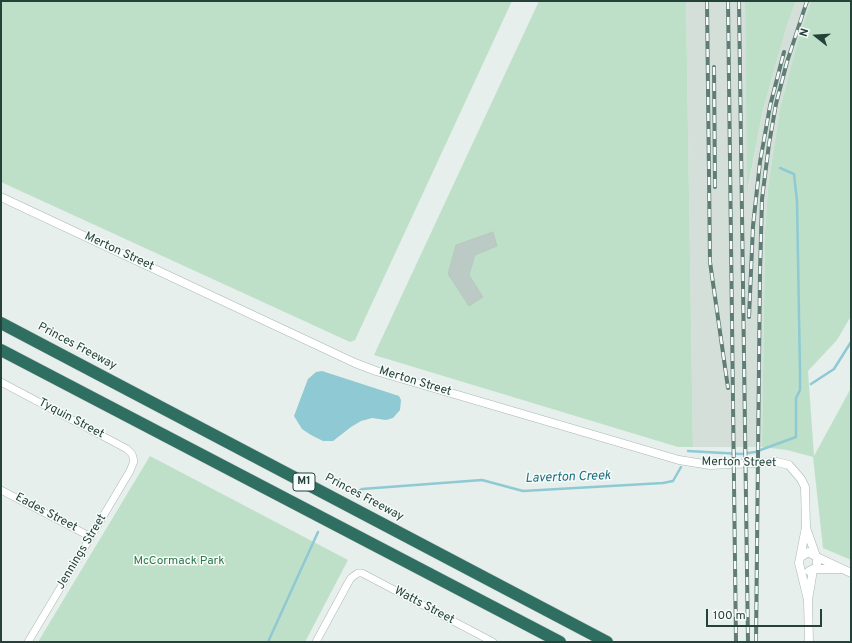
<!DOCTYPE html>
<html>
<head>
<meta charset="utf-8">
<style>
  body { margin:0 }
  #map { position:relative; width:852px; height:643px; overflow:hidden; background:#e6efeb; font-family:Overpass,sans-serif }
  canvas { display:block }
  .frame { position:absolute; inset:0; border:2px solid #24423a; pointer-events:none }
  .north { position:absolute; left:796px; top:16px; width:40px; height:40px; -webkit-text-stroke:3px #f7fbf9; paint-order:stroke; rotate:287deg; font-size:11px; font-weight:700; line-height:16px; text-align:center; color:#24423a }
  .north::after { content:''; display:block; margin:auto; width:14px; height:18px; background:#24423a; clip-path:polygon(50% 0,100% 100%,50% 72%,0 100%) }
  .scale { position:absolute; left:706px; top:609px; width:116px; height:18px; box-sizing:border-box; border:2px solid #24423a; border-top:0; padding-left:5px; font-size:12px; line-height:14px; white-space:nowrap; color:#24423a; -webkit-text-stroke:3px #f7fbf9; paint-order:stroke }
</style>
</head>
<body>
<div id="map">
<canvas width="852" height="643"></canvas>
<div class="frame"></div>
<div class="north">N</div>
<div class="scale">100 m</div>
</div>
<script>
const g = document.querySelector('canvas').getContext('2d');
g.lineJoin = 'round';
function paint(path, color) {
  g.fillStyle = color;
  g.fill(path, 'evenodd');
}
function shape(rows) {
  const path = new Path2D();
  for (const r of rows) {
    path.moveTo(r[0], r[1]);
    for (let i = 2; i < r.length; i += 2) path.lineTo(r[i], r[i + 1]);
  }
  return path;
}
function strokePath(path, color, width, dash) {
  g.strokeStyle = color;
  g.lineWidth = width;
  g.lineCap = dash ? 'butt' : 'round';
  g.setLineDash(dash || []);
  g.stroke(path);
}
function write(font, color, halo, rows, align = 'center') {
  g.font = font + ' Overpass,sans-serif';
  g.lineWidth = 3;
  g.setLineDash([]);
  g.textBaseline = 'middle';
  g.strokeStyle = halo;
  g.fillStyle = color;
  for (const [text, x, y, turn = 0] of rows) {
    g.save();
    g.translate(x, y);
    g.rotate((+turn || 0) * Math.PI / 180);
    g.textAlign = isNaN(turn) ? turn : align;
    if (halo) g.strokeText(text, 0, 0);
    g.fillText(text, 0, 0);
    g.restore();
  }
}
paint(shape([
  [686,1,745,1,748,189,763,110,787,25,796,1,811,1,798,40,780,108,768,187,765,232,762,447,693,447]
]), '#d4dfda');
paint(shape([
  [1,1,512,1,355,340,350,342,1,182],
  [539,1,686,1,693,447,678,447,374,355],
  [745,1,796,1,787,25,763,110,747,192],
  [811,1,851,1,851,316,837,340,808,371,814,456,851,388,851,560,823,548,813,457,787,450,762,447,765,232,768,187,780,108,798,40],
  [150,456,348,560,305,642,38,642]
]), '#bfe0c8');
paint(shape([
  [322,371,399,396,401,400,400,410,393,418,386,420,372,418,361,421,351,427,333,441,323,441,311,435,302,429,294,416,308,379,316,372]
]), '#8ec9d4');
strokePath(shape([
  [811,384,834,369,851,342],
  [688,451,741,454,755,452,796,437,796,398,800,390,800,372,797,201,794,174,780,168],
  [354,493,362,489,482,480,523,491,663,483,673,481,681,467],
  [268,642,318,532]
]), '#8ec9d4', 2.5);
const building = shape([
  [493,232,497,246,475,255,469,275,483,297,469,306,448,274,456,245,493,232]
]);
paint(building, '#bbcac4');
strokePath(building, '#b8c9c2', 1);
const minor = shape([
  [1,382,127,449,132,454,134,461,130,471,28,642],
  [1,490,91,537],
  [316,642,348,583,351,578,358,573,362,573,493,642]
]);
const tertiary = shape([
  [1,197,355,363,376,371,679,460,710,465,777,462,789,465,801,479,805,487,806,527,799,563,808,600],
  [806,528,816,556],
  [801,557,808,552,817,557,817,567,809,571],
  [817,557,851,573],
  [815,569,841,569],
  [809,642,808,600,813,570]
]);
const motorway = shape([
  [1,323,607,642],
  [1,350,560,642]
]);
strokePath(minor, '#a8b8b2', 8);
strokePath(tertiary, '#a8b8b2', 9);
strokePath(motorway, '#c2cac8', 13);
strokePath(minor, '#fff', 7);
strokePath(tertiary, '#fff', 8);
strokePath(motorway, '#2f6f62', 12);
const rail = shape([
  [707,1,710,262,728,388],
  [728,1,736,642],
  [739,1,748,642],
  [714,67,715,187],
  [749,317,753,226,760,162,770,106,784,52],
  [756,642,760,272,762,199,769,144,776,104,787,62,807,1]
]);
strokePath(rail, '#5f7d75', 4);
strokePath(rail, '#f7fbf9', 2.5, [8]);
for (const [x, y, w] of [
  [304,482,22]
]) {
  const box = new Path2D();
  box.roundRect(x - w / 2, y - 9, w, 18, 3);
  g.fillStyle = '#f7fbf9';
  g.fill(box);
  strokePath(box, '#24423a', 1);
}
write('bold 11px', '#24423a', null, [
  ["M1",304,482]
]);
write('12px', '#24423a', '#f7fbf9', [
  ["Merton Street",119,252,25],
  ["Princes Freeway",77,347,28],
  ["Merton Street",415,382,17],
  ["Tyquin Street",71,419,28],
  ["Merton Street",739,463,1],
  ["Princes Freeway",364,498,28],
  ["Eades Street",46,513,28],
  ["Jennings Street",82,552,-59],
  ["Watts Street",424,606,28]
]);
write('12px', '#2d7a4b', '#f7fbf9', [
  ["McCormack Park",179,562]
]);
write('italic 13px', '#1c6f80', '#f7fbf9', [
  ["Laverton Creek",568,478,-2]
]);
</script>
</body>
</html>
